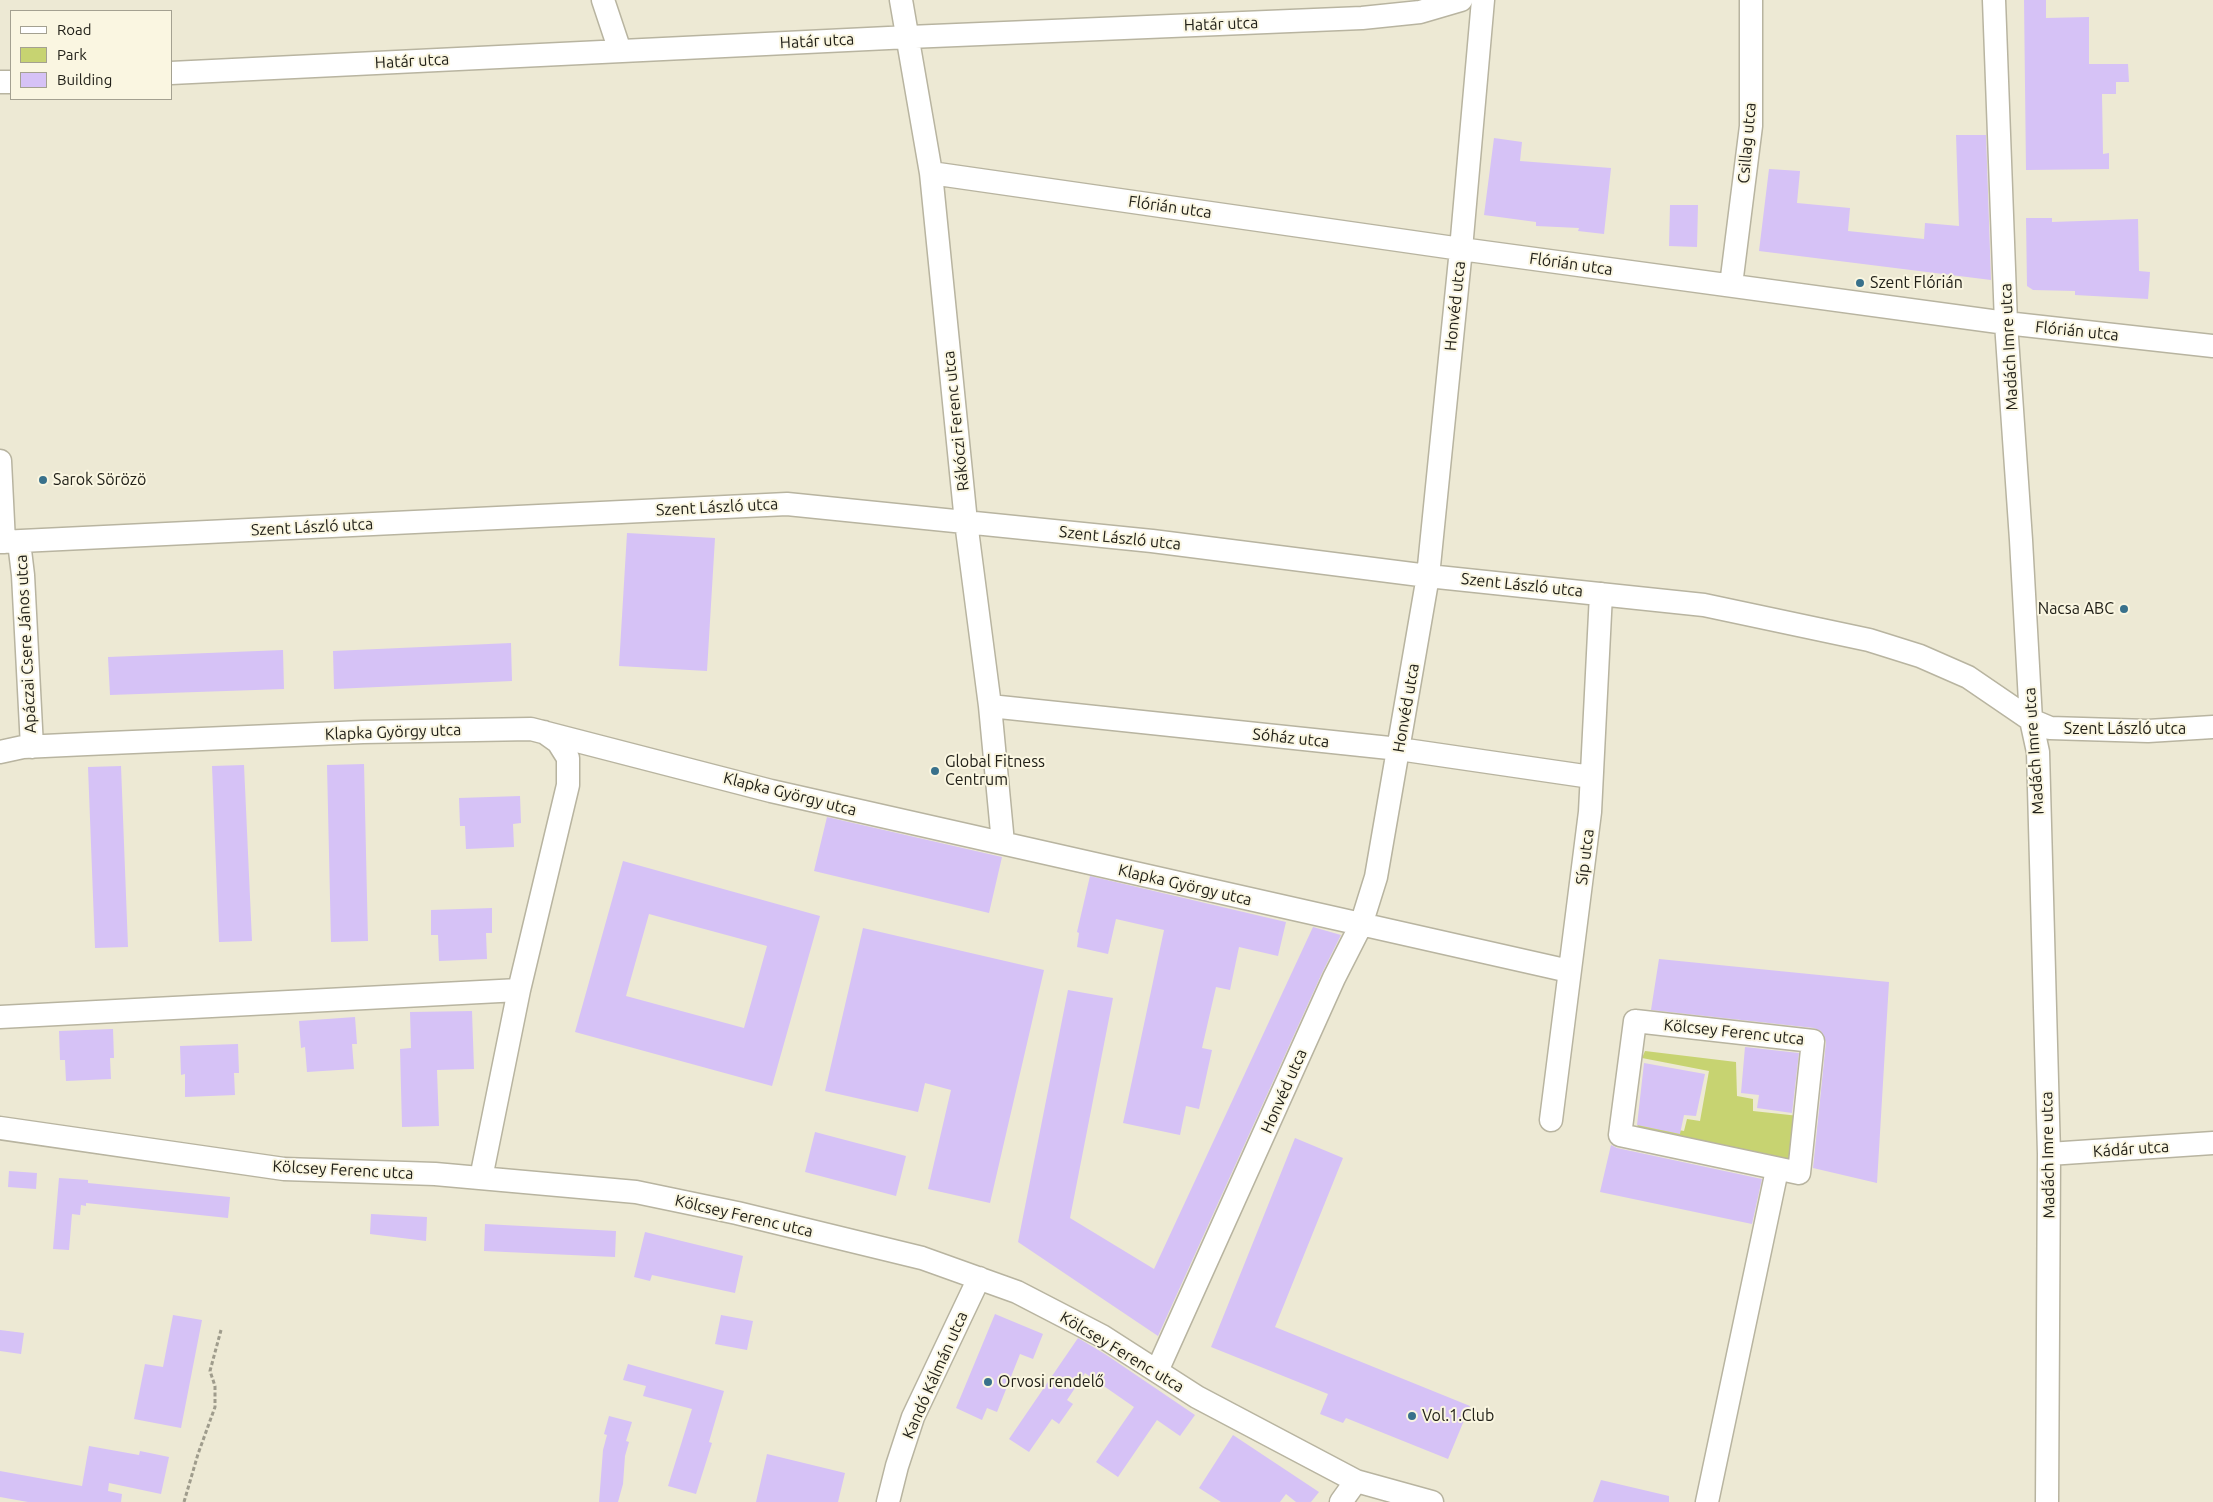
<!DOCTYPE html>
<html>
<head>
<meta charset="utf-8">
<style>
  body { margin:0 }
  #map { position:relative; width:2213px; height:1502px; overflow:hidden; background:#ede9d4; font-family:Ubuntu,sans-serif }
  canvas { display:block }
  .legend { position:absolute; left:10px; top:10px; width:162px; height:90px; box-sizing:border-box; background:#faf6e1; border:1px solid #a4a191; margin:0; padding:6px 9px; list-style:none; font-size:15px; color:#222119 }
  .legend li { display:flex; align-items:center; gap:10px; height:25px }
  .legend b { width:25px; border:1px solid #a4a191 }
</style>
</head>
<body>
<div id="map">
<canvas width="2213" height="1502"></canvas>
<ul class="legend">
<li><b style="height:6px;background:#fff"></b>Road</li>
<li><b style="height:14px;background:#c7d371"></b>Park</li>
<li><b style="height:14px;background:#d6c2f6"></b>Building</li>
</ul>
</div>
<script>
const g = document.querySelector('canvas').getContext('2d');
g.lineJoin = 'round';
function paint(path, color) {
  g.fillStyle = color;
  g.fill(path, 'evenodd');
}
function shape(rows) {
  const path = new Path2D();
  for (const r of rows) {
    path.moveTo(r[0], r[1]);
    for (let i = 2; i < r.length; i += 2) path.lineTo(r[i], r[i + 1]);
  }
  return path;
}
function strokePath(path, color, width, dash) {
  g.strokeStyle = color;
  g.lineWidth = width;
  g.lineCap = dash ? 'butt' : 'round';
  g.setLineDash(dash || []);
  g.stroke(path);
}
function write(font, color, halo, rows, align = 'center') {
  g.font = font + ' Ubuntu,sans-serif';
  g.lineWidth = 4;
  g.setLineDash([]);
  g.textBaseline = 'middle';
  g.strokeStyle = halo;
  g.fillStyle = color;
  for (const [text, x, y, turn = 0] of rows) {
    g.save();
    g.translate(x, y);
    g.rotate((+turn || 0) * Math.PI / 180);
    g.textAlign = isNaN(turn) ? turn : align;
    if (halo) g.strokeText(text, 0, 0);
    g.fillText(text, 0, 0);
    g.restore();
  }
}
paint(shape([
  [1645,1051,1736,1062,1737,1096,1753,1099,1753,1111,1799,1116,1794,1160,1637,1128,1638,1123,1684,1131,1687,1119,1700,1121,1709,1071,1642,1058]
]), '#c7d371');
paint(shape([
  [2024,0,2046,0,2046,18,2089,17,2089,64,2128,64,2129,82,2116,82,2116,94,2102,94,2103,154,2109,153,2109,169,2026,170],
  [1956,135,1986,135,1991,280,1759,251,1769,169,1800,171,1797,203,1850,208,1848,231,1924,239,1925,223,1959,226],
  [1494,138,1522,142,1520,161,1611,168,1604,234,1578,231,1579,228,1536,226,1536,222,1484,215],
  [1670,205,1698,205,1697,247,1669,246],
  [2026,218,2052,218,2052,222,2138,219,2139,271,2150,272,2148,299,2075,295,2075,291,2033,290,2027,286],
  [627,533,715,538,707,671,619,666],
  [511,643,512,681,334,689,333,651],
  [283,650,284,689,110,695,108,657],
  [364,764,368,941,331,942,327,765],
  [244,765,252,941,219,942,212,766],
  [121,766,128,947,95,948,88,767],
  [520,796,521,823,513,824,514,847,466,849,465,826,460,826,459,798],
  [827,817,1002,857,989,913,814,871],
  [623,861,820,916,772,1086,575,1032],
  [649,914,767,946,744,1028,626,996],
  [1090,876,1286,922,1278,956,1239,947,1230,990,1216,987,1202,1048,1212,1050,1199,1109,1186,1106,1180,1135,1123,1123,1164,930,1116,919,1108,954,1077,947,1079,933,1077,932],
  [492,908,492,933,486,933,487,959,439,961,438,935,431,935,431,910],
  [1313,927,1341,935,1322,973,1158,1336,1018,1242,1068,990,1113,998,1070,1218,1154,1269],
  [863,928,1044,970,990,1203,928,1189,951,1090,925,1083,918,1112,825,1091],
  [1659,959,1889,982,1877,1183,1813,1168,1826,1042,1821,1031,1814,1028,1651,1010],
  [472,1011,474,1069,437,1070,439,1126,402,1127,400,1049,411,1048,410,1012],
  [355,1017,357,1044,352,1044,354,1069,307,1072,305,1047,301,1048,299,1021],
  [113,1029,114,1058,110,1058,111,1079,66,1081,65,1060,60,1060,59,1031],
  [238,1044,239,1073,234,1073,235,1095,185,1097,185,1074,181,1075,180,1046],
  [1745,1047,1799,1053,1792,1113,1757,1108,1759,1095,1741,1093],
  [1644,1063,1705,1074,1696,1116,1684,1115,1680,1134,1637,1125],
  [815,1132,906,1156,896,1196,805,1172],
  [1295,1138,1343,1158,1275,1327,1470,1406,1448,1459,1346,1418,1343,1423,1320,1414,1328,1394,1211,1347],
  [1611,1145,1617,1148,1762,1179,1752,1224,1600,1192],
  [9,1171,37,1173,36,1189,8,1187],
  [59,1178,88,1180,88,1183,230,1197,228,1218,86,1203,86,1206,81,1205,80,1215,72,1214,69,1250,53,1249],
  [371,1214,427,1217,426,1241,370,1234],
  [485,1224,616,1231,615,1257,484,1251],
  [645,1232,743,1256,735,1293,652,1275,650,1281,634,1277],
  [995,1314,1043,1334,1033,1359,1020,1354,997,1412,987,1408,982,1420,956,1408],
  [173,1315,202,1320,181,1428,134,1419,145,1364,163,1367],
  [721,1315,753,1321,747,1350,715,1344],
  [0,1330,24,1333,21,1354,0,1351],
  [1078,1338,1105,1354,1195,1415,1180,1436,1157,1420,1118,1477,1096,1462,1134,1407,1085,1373,1067,1400,1073,1404,1059,1424,1052,1419,1029,1452,1009,1439],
  [628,1364,724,1391,709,1442,712,1443,696,1494,668,1486,692,1409,643,1396,646,1386,623,1380],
  [609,1416,632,1422,626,1441,629,1442,625,1456,623,1484,618,1502,599,1502,603,1450,607,1435,604,1434],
  [1233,1435,1319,1492,1311,1502,1296,1502,1286,1494,1280,1502,1221,1502,1199,1488],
  [89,1446,139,1455,140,1451,169,1457,161,1494,109,1483,108,1491,122,1494,121,1502,28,1502,0,1497,0,1471,82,1486],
  [767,1454,845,1473,838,1502,756,1502],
  [1601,1480,1669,1496,1669,1502,1593,1502]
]), '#d6c2f6');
const minor = shape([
  [603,0,620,51],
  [901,0,931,173,966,522,990,706,1003,843],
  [1994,0,2006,323,2021,540,2031,720,2038,752,2049,1154,2047,1502],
  [171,73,909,37,1362,18,1420,12,1461,0],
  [0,82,11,82],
  [931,173,1461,249,2006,323,2213,346],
  [1731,285,1751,126,1751,0],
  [0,461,4,542],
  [0,542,787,504,1152,541,1428,576,1704,605,1869,640,1920,656,1968,677,2031,720,2050,728,2148,731,2213,727],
  [19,542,23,575,32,747],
  [990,706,1399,749,1591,777],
  [0,752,23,747,87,744,363,732,531,729,771,791,1569,971],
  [0,1017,519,990],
  [1635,1021,1813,1041,1799,1173,1620,1135,1635,1021],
  [1551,1120,1590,812,1601,594],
  [0,1128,284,1169,435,1174,636,1192,737,1213,922,1258,1017,1292,1102,1336,1197,1397,1356,1481,1432,1502],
  [2049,1154,2213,1143],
  [481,1178,519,990,568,785,568,758,558,742,544,732],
  [1157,1371,1334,978,1361,925,1376,877,1428,576,1461,249,1483,0],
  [888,1502,897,1466,913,1417,979,1278],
  [1341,1502,1356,1481],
  [1707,1502,1777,1170]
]);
strokePath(minor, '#b8b4a0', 25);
strokePath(shape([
  [184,1502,198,1454,215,1407,215,1386,210,1371,221,1330]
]), '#9f9c8c', 3, [4, 2.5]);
strokePath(minor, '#fff', 22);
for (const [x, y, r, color] of [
  [1860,283,5,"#39718b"],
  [43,480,5,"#39718b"],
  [2124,609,5,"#39718b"],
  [935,771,5,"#39718b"],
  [988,1382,5,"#39718b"],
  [1412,1416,5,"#39718b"]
]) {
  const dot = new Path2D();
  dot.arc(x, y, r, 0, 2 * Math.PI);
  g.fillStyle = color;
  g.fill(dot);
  strokePath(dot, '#faf6e1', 2);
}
write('16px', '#222119', '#faf6e1', [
  ["Határ utca",1221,24,-2],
  ["Határ utca",817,41,-3],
  ["Határ utca",412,61,-3],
  ["Csillag utca",1747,143,-85],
  ["Flórián utca",1170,207,8],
  ["Flórián utca",1571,264,8],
  ["Honvéd utca",1455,306,-84],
  ["Flórián utca",2077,331,6],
  ["Madách Imre utca",2009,347,-93],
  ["Rákóczi Ferenc utca",956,421,-96],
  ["Szent László utca",717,507,-3],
  ["Szent László utca",312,527,-3],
  ["Szent László utca",1120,538,6],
  ["Szent László utca",1522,585,6],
  ["Apáczai Csere János utca",26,644,-93],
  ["Honvéd utca",1406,708,-80],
  ["Szent László utca",2125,729],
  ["Klapka György utca",393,732,-2],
  ["Sóház utca",1291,738,6],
  ["Madách Imre utca",2034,751,-94],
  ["Klapka György utca",790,794,14],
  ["Síp utca",1585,857,-83],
  ["Klapka György utca",1185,885,13],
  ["Kölcsey Ferenc utca",1734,1032,6],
  ["Honvéd utca",1284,1091,-66],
  ["Kádár utca",2131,1149,-4],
  ["Madách Imre utca",2048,1155,-91],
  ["Kölcsey Ferenc utca",343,1170,3],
  ["Kölcsey Ferenc utca",744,1216,13],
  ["Kölcsey Ferenc utca",1122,1352,31],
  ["Kandó Kálmán utca",935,1375,-66]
]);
write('16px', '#222119', '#faf6e1', [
  ["Szent Flórián",1870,283],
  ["Sarok Sörözö",53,480],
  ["Nacsa ABC",2114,609,"right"],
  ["Global Fitness",945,762],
  ["Centrum",945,780],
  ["Orvosi rendelő",998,1382],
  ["Vol.1.Club",1422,1416]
], 'left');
</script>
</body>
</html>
